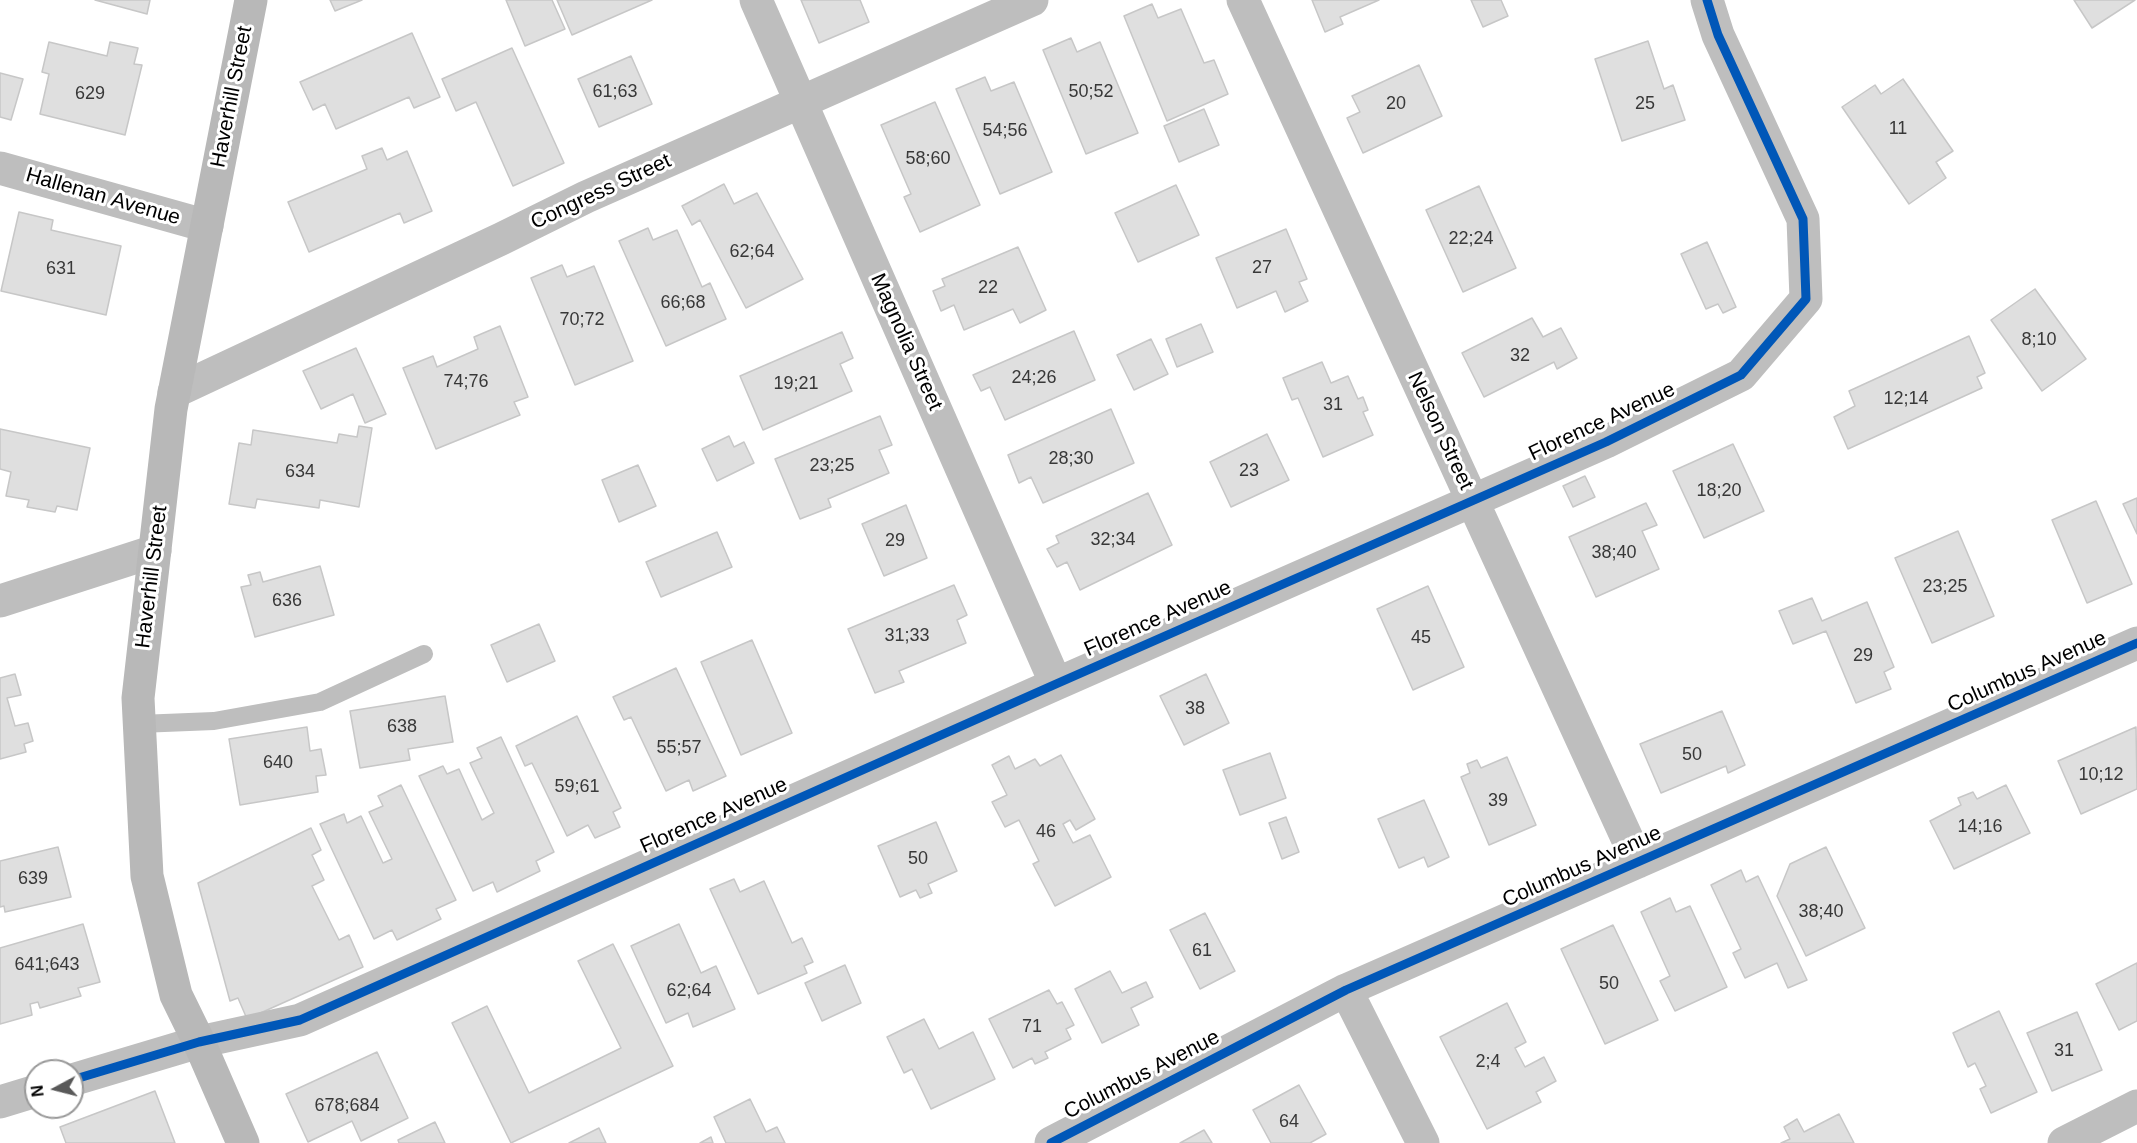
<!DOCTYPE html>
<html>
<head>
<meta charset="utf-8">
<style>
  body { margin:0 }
  #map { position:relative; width:2137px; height:1143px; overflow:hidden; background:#fff; font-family:Arial,sans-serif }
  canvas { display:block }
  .north { position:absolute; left:24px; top:1059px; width:60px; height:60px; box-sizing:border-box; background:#fff; border:2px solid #999; border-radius:50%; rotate:263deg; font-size:16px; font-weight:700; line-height:24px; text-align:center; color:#000 }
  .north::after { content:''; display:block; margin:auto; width:21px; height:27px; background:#595959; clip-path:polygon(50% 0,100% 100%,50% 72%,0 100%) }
</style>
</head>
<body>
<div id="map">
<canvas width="2137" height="1143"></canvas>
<div class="north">N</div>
</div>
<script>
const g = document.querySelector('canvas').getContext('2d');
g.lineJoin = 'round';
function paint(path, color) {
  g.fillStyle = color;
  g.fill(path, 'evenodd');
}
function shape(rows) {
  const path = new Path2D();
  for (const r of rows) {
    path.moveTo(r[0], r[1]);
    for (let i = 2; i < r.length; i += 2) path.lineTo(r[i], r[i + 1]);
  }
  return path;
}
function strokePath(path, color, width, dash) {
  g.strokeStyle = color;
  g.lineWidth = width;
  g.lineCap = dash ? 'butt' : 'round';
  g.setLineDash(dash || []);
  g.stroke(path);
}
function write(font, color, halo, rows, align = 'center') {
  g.font = font + ' Arial,sans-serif';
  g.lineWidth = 6;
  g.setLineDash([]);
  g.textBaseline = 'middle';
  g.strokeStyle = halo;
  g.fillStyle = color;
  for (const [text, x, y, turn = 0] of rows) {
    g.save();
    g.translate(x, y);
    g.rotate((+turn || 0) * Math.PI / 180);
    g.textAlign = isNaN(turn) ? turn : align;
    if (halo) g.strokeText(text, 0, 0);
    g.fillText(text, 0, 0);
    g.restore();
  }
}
const building = shape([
  [95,0,150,0,147,14,95,0],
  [330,0,362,0,335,11,330,0],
  [506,0,552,0,565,29,525,46,506,0],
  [557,0,652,0,572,35,557,0],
  [801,0,860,0,869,22,819,43,801,0],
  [1312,0,1379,0,1340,17,1343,24,1325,32,1312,0],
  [1471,0,1501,0,1508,16,1483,27,1471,0],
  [2074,0,2135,0,2092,28,2074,0],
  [1152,4,1158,18,1181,9,1204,63,1214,60,1228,94,1167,121,1124,16,1152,4],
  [412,33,440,97,414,108,409,97,336,129,325,104,313,110,300,82,412,33],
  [1071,38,1077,52,1100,42,1138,133,1086,154,1043,50,1071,38],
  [1648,41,1664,89,1673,85,1685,120,1622,141,1595,59,1648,41],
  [49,42,107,56,110,42,138,48,134,64,142,65,125,135,40,114,49,74,42,72,49,42],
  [512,48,564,163,513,186,476,102,456,111,442,79,512,48],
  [631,56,652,104,599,127,578,79,631,56],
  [1419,65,1442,116,1363,153,1347,118,1360,112,1352,96,1419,65],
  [0,73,23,79,11,120,0,117,0,73],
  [985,77,991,91,1014,82,1052,172,1000,194,956,89,985,77],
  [1903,79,1953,151,1936,162,1946,178,1909,204,1842,107,1875,85,1881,94,1903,79],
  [935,102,980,205,920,232,904,197,911,194,881,125,935,102],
  [1204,109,1219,145,1179,162,1164,126,1204,109],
  [382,148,387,160,407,151,432,211,404,223,400,213,309,252,288,202,367,169,362,156,382,148],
  [724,184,734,204,757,193,803,279,746,308,700,220,692,225,682,206,724,184],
  [1176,185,1199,235,1138,262,1115,213,1176,185],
  [1479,186,1516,268,1463,292,1426,210,1479,186],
  [19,212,53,220,51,230,121,246,106,315,1,291,19,212],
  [648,228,653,240,677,230,702,287,710,283,726,319,666,346,619,241,648,228],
  [1286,229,1307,279,1299,282,1308,301,1285,312,1276,291,1237,308,1216,258,1286,229],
  [1707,242,1736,307,1723,313,1718,304,1706,309,1681,254,1707,242],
  [1018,247,1046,310,1020,323,1013,309,964,330,954,305,941,311,933,291,945,286,942,279,1018,247],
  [562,265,567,277,594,266,633,361,575,385,531,278,562,265],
  [2035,289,2086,359,2042,391,1991,320,2035,289],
  [1532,318,1543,337,1561,328,1577,358,1557,369,1554,362,1484,397,1462,353,1532,318],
  [1201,324,1213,352,1177,367,1166,339,1201,324],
  [500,326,528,397,514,402,520,415,436,449,403,368,433,356,437,367,478,349,474,337,500,326],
  [1074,331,1095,380,1005,420,990,387,981,391,973,375,1074,331],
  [842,332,853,358,840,364,852,391,763,430,740,376,842,332],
  [1969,336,1985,373,1977,377,1982,388,1848,449,1834,417,1855,406,1849,391,1969,336],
  [1151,339,1168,374,1134,390,1117,355,1151,339],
  [356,348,386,414,365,423,353,394,321,409,303,371,356,348],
  [1322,362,1331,383,1348,376,1358,399,1363,397,1368,410,1363,412,1373,435,1323,457,1298,398,1292,400,1283,378,1322,362],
  [1111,409,1134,463,1043,503,1031,477,1019,483,1008,455,1111,409],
  [880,416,892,445,879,450,889,473,828,499,831,507,800,519,775,459,880,416],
  [359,426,372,428,359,507,320,500,319,508,257,499,255,508,229,504,239,443,251,445,253,430,337,443,339,434,357,437,359,426],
  [0,429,90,448,77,510,57,506,55,512,27,507,29,500,6,496,11,472,0,469,0,429],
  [1267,434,1289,480,1231,507,1210,462,1267,434],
  [729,436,734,447,744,442,754,463,717,481,702,449,729,436],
  [1733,444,1764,511,1704,538,1673,471,1733,444],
  [638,465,656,506,619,522,602,480,638,465],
  [1585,476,1595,497,1573,507,1563,486,1585,476],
  [1148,493,1172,545,1080,590,1067,562,1057,567,1047,549,1059,543,1056,536,1148,493],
  [2137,498,2137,534,2123,504,2137,498],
  [2096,501,2132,584,2087,603,2052,520,2096,501],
  [1646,503,1657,525,1642,531,1659,569,1596,597,1569,537,1646,503],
  [906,505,927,558,884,576,862,524,906,505],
  [1958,531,1994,616,1932,643,1895,558,1958,531],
  [717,532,732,567,661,597,646,562,717,532],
  [320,566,334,615,255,637,241,587,251,585,248,575,260,572,263,582,320,566],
  [954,585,967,615,957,620,966,643,899,671,904,682,875,693,848,629,954,585],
  [1428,586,1464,667,1413,690,1377,609,1428,586],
  [1812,598,1822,621,1867,602,1894,667,1884,672,1891,689,1856,703,1826,631,1793,644,1779,611,1812,598],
  [539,624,555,661,507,682,491,645,539,624],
  [752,640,792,733,741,755,701,662,752,640],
  [676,668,726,776,693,791,689,780,666,791,631,717,624,720,613,697,676,668],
  [15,674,21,695,7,698,15,726,28,723,33,741,24,744,26,752,0,759,0,678,15,674],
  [1206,674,1229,723,1184,745,1160,696,1206,674],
  [445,696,453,742,408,749,410,760,360,768,350,711,445,696],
  [1722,711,1745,765,1728,773,1726,766,1661,793,1640,744,1722,711],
  [577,716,621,808,613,812,620,827,595,838,588,825,567,836,532,763,525,766,516,746,577,716],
  [307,727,310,751,321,749,326,775,316,776,318,792,240,805,229,739,307,727],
  [2136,727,2137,789,2081,814,2058,761,2136,727],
  [501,737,554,852,536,861,540,871,497,892,493,882,473,891,419,776,443,766,447,774,459,769,482,820,494,813,470,763,482,758,477,748,501,737],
  [1270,753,1286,798,1240,815,1223,770,1270,753],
  [1061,755,1095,819,1076,830,1070,820,1063,824,1073,843,1090,835,1111,877,1055,906,1033,864,1039,861,1019,820,1005,827,992,802,1007,795,992,765,1009,756,1015,769,1035,759,1040,766,1061,755],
  [1507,757,1536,825,1489,845,1461,777,1470,773,1467,764,1477,760,1481,768,1507,757],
  [401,785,456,900,436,909,441,919,397,940,392,930,374,939,320,824,344,814,347,823,361,816,383,863,392,859,369,812,383,806,378,796,401,785],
  [2006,785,2030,833,1954,869,1930,821,1961,805,1958,798,1973,792,1977,799,2006,785],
  [1424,800,1449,857,1428,867,1424,857,1399,868,1378,819,1424,800],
  [1286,817,1299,852,1282,859,1269,823,1286,817],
  [936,822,957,871,928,884,932,893,920,898,916,890,900,897,878,846,936,822],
  [311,828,321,850,312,855,324,880,312,886,339,940,349,935,363,967,247,1019,238,998,230,1001,198,883,311,828],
  [58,847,71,897,5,912,4,906,0,907,0,861,58,847],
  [1826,847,1865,928,1806,956,1777,896,1790,864,1826,847],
  [1741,870,1746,882,1758,876,1807,980,1788,988,1777,963,1745,978,1733,953,1741,949,1711,885,1741,870],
  [734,879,740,892,764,881,792,943,802,938,813,962,804,966,807,973,758,994,710,889,734,879],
  [1670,898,1676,912,1690,906,1727,987,1675,1011,1660,981,1670,976,1641,912,1670,898],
  [1205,913,1235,971,1200,989,1170,930,1205,913],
  [83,924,100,982,78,988,81,996,40,1008,38,1002,30,1004,32,1015,0,1024,0,948,83,924],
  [679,924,701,973,716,966,735,1009,693,1027,688,1013,666,1023,631,946,679,924],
  [1613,925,1658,1020,1605,1044,1561,949,1613,925],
  [613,944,673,1066,511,1143,452,1023,487,1006,529,1093,621,1048,578,961,613,944],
  [2137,963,2137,1021,2119,1030,2096,984,2137,963],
  [845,965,861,1003,822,1021,805,983,845,965],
  [1110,971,1122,993,1146,982,1153,997,1131,1008,1139,1025,1102,1043,1075,989,1110,971],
  [1049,990,1057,1004,1062,1002,1074,1025,1066,1029,1071,1039,1045,1052,1048,1058,1035,1064,1032,1058,1013,1068,989,1019,1049,990],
  [1507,1003,1526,1042,1515,1048,1525,1067,1544,1057,1556,1081,1536,1092,1541,1102,1487,1129,1440,1037,1507,1003],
  [1999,1011,2037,1092,1991,1113,1980,1089,1986,1086,1975,1063,1968,1067,1953,1033,1999,1011],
  [2077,1012,2102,1070,2052,1091,2027,1033,2077,1012],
  [924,1019,939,1049,973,1032,995,1079,931,1109,912,1069,904,1073,887,1037,924,1019],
  [377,1052,408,1118,361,1141,352,1121,308,1142,286,1094,377,1052],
  [1299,1085,1326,1134,1310,1143,1271,1143,1253,1110,1299,1085],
  [155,1091,175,1143,66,1143,60,1127,155,1091],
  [750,1099,766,1132,777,1127,785,1143,726,1143,714,1117,750,1099],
  [1839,1114,1854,1143,1781,1143,1790,1139,1784,1127,1797,1119,1804,1132,1839,1114],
  [435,1122,445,1143,399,1143,398,1140,435,1122],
  [599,1128,606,1143,569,1143,599,1128],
  [1204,1130,1212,1143,1180,1143,1204,1130],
  [711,1137,713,1143,700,1143,711,1137]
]);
paint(building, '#dfdfdf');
strokePath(building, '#c7c7c7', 1.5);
strokePath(shape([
  [139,724,214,721,320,702,424,654]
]), '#bebebe', 18);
strokePath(shape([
  [756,0,1056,684],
  [1243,0,1638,862],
  [0,168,207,226],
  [174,392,501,239,586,197,1032,0],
  [0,601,155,551],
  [1346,990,1423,1143],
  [72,1080,199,1042,300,1020,1056,684,1606,442,1741,375,1806,299,1803,219,1718,35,1707,0],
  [0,1102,36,1091],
  [1051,1143,1346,990,2137,643],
  [2064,1143,2137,1106]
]), '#bebebe', 33);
strokePath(shape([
  [243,1143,199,1042,176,995,147,876,138,698,171,409,251,0]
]), '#b8b8b8', 33);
strokePath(shape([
  [72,1080,199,1042,300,1020,1056,684,1606,442,1741,375,1806,299,1803,219,1718,35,1707,0],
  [1051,1143,1346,990,2137,643]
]), '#0057b8', 9);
write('18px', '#383838', null, [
  ["61;63",615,92],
  ["50;52",1091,92],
  ["629",90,94],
  ["20",1396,104],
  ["25",1645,104],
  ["11",1898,129],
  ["54;56",1005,131],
  ["58;60",928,159],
  ["22;24",1471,239],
  ["62;64",752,252],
  ["27",1262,268],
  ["631",61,269],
  ["22",988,288],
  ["66;68",683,303],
  ["70;72",582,320],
  ["8;10",2039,340],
  ["32",1520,356],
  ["24;26",1034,378],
  ["74;76",466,382],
  ["19;21",796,384],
  ["12;14",1906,399],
  ["31",1333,405],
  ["28;30",1071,459],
  ["23;25",832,466],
  ["23",1249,471],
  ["634",300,472],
  ["18;20",1719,491],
  ["32;34",1113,540],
  ["29",895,541],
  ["38;40",1614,553],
  ["23;25",1945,587],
  ["636",287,601],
  ["31;33",907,636],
  ["45",1421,638],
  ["29",1863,656],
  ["38",1195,709],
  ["638",402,727],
  ["55;57",679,748],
  ["50",1692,755],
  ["640",278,763],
  ["10;12",2101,775],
  ["59;61",577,787],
  ["39",1498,801],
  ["14;16",1980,827],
  ["46",1046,832],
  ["50",918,859],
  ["639",33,879],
  ["38;40",1821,912],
  ["61",1202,951],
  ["641;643",47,965],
  ["50",1609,984],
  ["62;64",689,991],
  ["71",1032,1027],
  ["31",2064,1051],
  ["2;4",1488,1062],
  ["678;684",347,1106],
  ["64",1289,1122]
]);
write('21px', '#000', '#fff', [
  ["Haverhill Street",232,97,-79],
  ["Congress Street",601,192,-25],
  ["Hallenan Avenue",103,197,16],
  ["Magnolia Street",906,342,66],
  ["Florence Avenue",1602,422,-25],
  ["Nelson Street",1440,431,65],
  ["Haverhill Street",152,577,-83],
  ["Florence Avenue",1158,619,-24],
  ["Columbus Avenue",2027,672,-24],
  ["Florence Avenue",714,816,-24],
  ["Columbus Avenue",1582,867,-24],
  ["Columbus Avenue",1142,1075,-27]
]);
</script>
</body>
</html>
